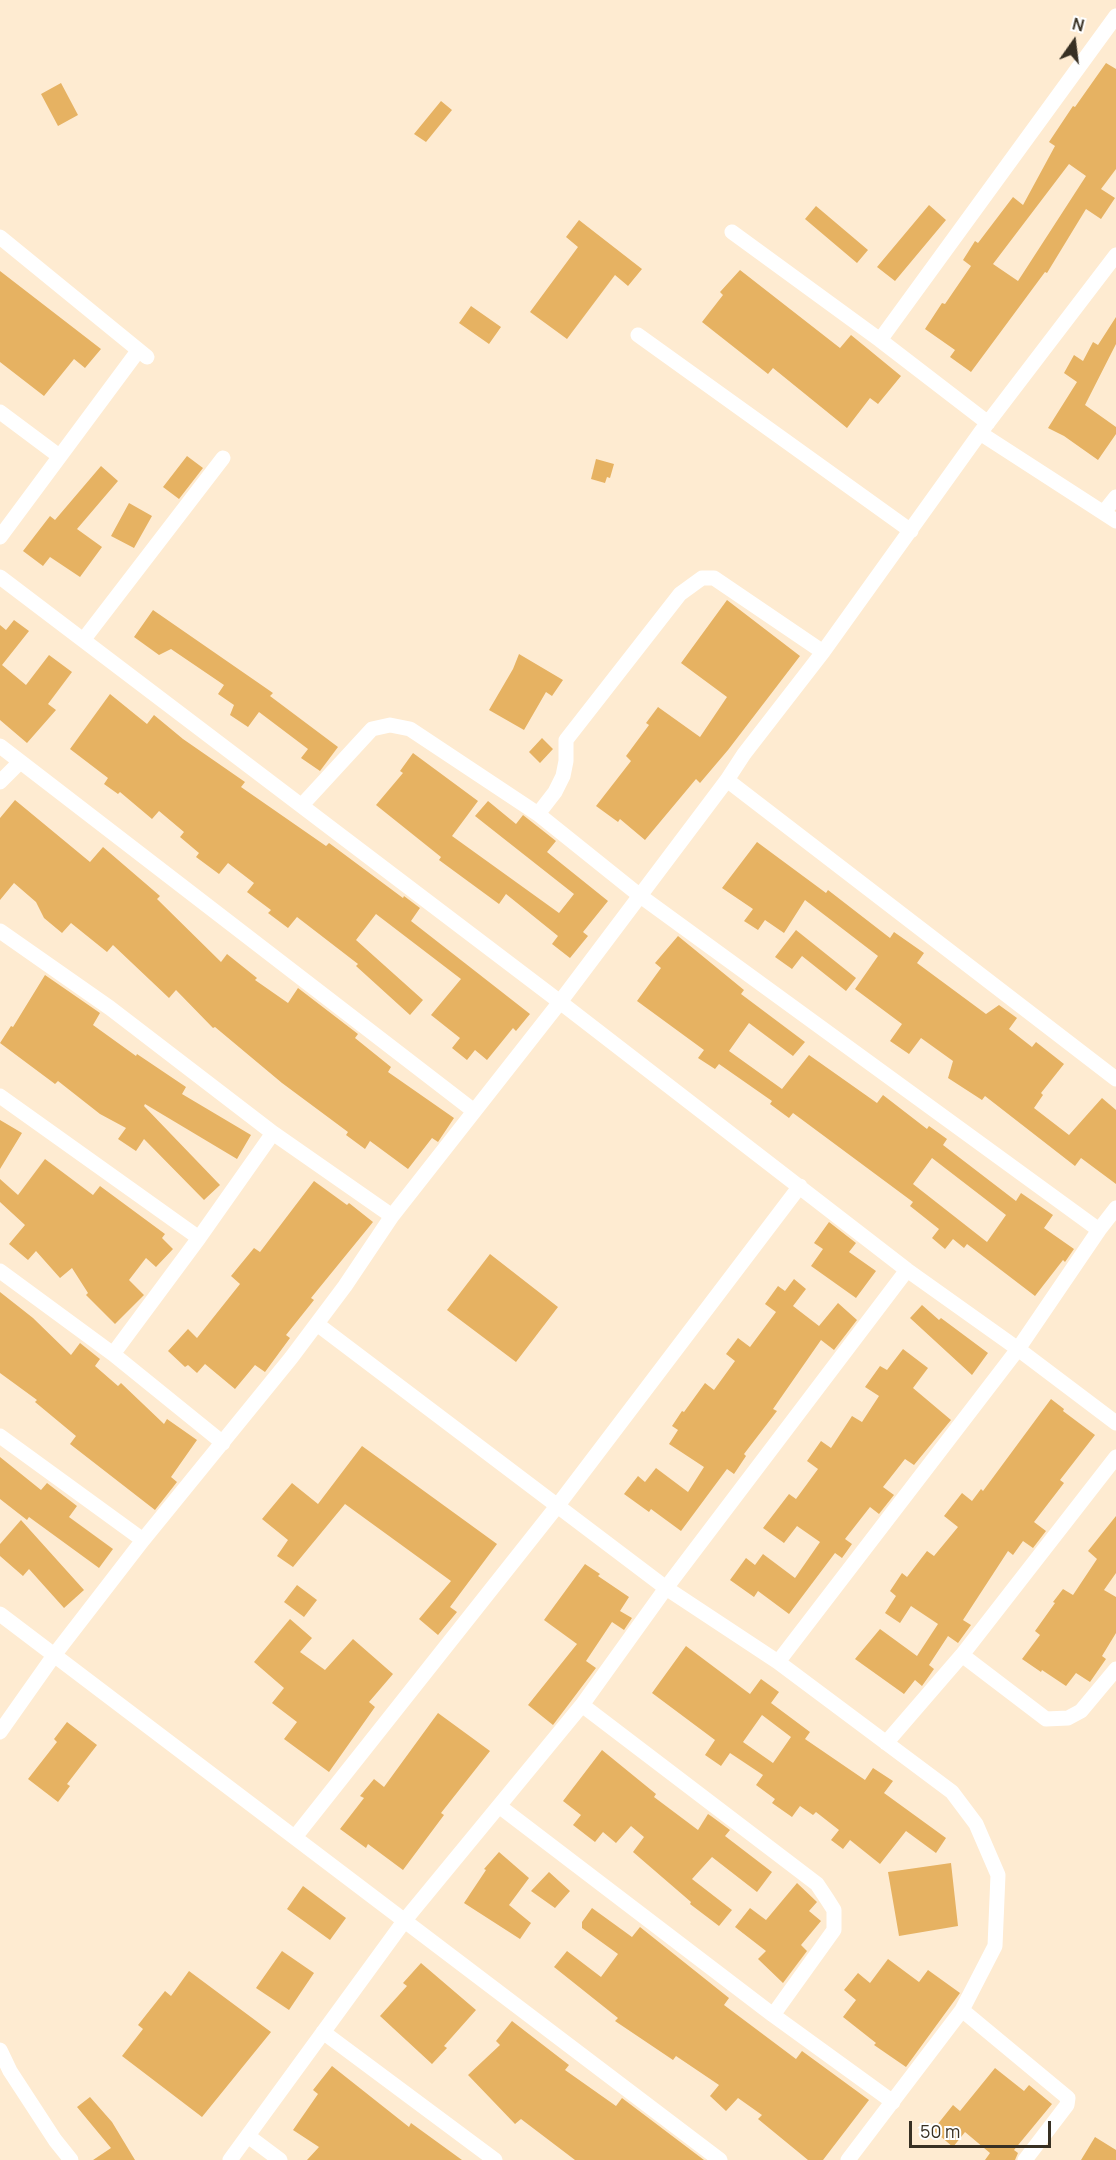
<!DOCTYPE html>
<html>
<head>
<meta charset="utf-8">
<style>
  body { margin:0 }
  #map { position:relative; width:1116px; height:2160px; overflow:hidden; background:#feebd1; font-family:Manrope,sans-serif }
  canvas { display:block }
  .north { position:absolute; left:1044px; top:12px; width:60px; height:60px; -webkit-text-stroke:4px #fff; paint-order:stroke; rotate:14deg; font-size:16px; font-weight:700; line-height:24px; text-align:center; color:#383023 }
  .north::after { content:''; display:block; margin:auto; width:21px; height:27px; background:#383023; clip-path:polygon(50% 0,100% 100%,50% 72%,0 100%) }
  .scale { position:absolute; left:909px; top:2121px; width:142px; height:27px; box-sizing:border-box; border:3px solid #383023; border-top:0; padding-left:8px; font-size:18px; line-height:21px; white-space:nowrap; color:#383023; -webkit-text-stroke:4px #fff; paint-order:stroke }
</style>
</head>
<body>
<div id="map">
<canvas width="1116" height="2160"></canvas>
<div class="north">N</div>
<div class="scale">50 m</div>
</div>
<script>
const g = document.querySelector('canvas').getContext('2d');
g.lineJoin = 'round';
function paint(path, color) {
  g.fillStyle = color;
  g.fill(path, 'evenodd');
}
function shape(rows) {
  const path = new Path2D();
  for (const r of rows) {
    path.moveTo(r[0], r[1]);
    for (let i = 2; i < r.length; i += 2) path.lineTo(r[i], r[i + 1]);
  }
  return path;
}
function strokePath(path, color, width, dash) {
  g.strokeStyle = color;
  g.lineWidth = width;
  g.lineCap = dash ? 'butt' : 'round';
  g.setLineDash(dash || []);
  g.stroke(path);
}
paint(shape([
  [1106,63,1116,69,1116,169,1101,189,1115,198,1101,219,1086,209,1047,273,1045,272,971,372,950,357,955,350,925,329,942,303,945,304,971,266,963,260,975,241,978,243,1013,197,1023,205,1055,146,1049,142,1073,106,1075,107],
  [1069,164,1086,176,1018,281,993,264],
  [61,83,78,115,58,126,41,94],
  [441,101,452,110,426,142,414,134],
  [929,205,946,220,895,281,877,267],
  [816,206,868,250,857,263,805,219],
  [579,220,642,269,628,286,615,275,567,339,530,312,578,247,566,237],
  [740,270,840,348,851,335,901,376,878,404,870,398,847,428,773,368,768,374,702,322,723,295,720,292],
  [0,271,101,349,85,368,74,359,44,396,0,362],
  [471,306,501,327,489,344,459,323],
  [1116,317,1116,344,1085,405,1116,427,1116,434,1098,460,1064,436,1048,428,1077,382,1064,373,1074,355,1083,361,1093,342,1098,345],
  [187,456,203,468,179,499,163,487],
  [596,459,614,464,610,478,607,477,605,483,591,479],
  [101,466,118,481,77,529,102,547,80,577,50,557,43,566,23,551,50,516,55,520],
  [129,503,152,516,134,548,111,536],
  [727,600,800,656,728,750,700,783,696,779,645,840,620,819,618,822,596,806,631,761,626,756,649,725,646,723,658,707,700,737,727,697,681,663],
  [153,610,273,693,270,696,338,747,320,771,301,758,308,749,259,712,248,727,230,715,234,705,218,694,224,685,171,649,159,655,134,637],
  [14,620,29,631,2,665,26,685,49,655,72,672,48,704,56,710,27,743,0,720,0,625,6,630],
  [519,654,563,680,552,696,546,692,524,730,489,710,513,669],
  [110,694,147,724,154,715,183,739,245,782,241,787,326,846,329,843,403,898,404,896,420,908,411,921,530,1014,516,1031,513,1028,487,1060,475,1050,467,1060,452,1048,460,1038,431,1015,461,979,376,914,356,940,423,1000,410,1015,356,966,358,964,297,917,288,928,268,913,271,910,247,892,254,883,228,863,219,874,196,857,199,853,180,837,184,832,159,811,152,819,120,792,118,794,104,784,108,778,70,749],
  [542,738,553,749,540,763,529,752],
  [413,753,478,801,452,836,559,913,574,894,475,816,488,801,516,824,523,815,556,841,547,852,608,901,583,932,588,936,570,958,552,944,558,936,506,894,499,904,439,860,441,857,376,805,403,773,400,771],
  [15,800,90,862,103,847,160,896,157,899,221,962,227,954,257,978,255,980,288,1003,298,988,358,1034,355,1038,391,1067,388,1072,454,1118,438,1142,432,1138,408,1169,370,1141,365,1149,346,1135,348,1132,282,1083,215,1027,213,1028,176,990,169,998,113,945,107,952,71,923,62,933,44,918,36,902,14,883,0,900,0,818],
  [757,842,826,893,828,890,890,938,894,932,924,953,917,963,986,1014,999,1005,1017,1018,1009,1029,1032,1047,1036,1042,1064,1064,1041,1093,1043,1095,1034,1108,1069,1135,1102,1098,1116,1110,1116,1184,1081,1158,1075,1166,985,1096,982,1100,948,1078,953,1061,921,1038,909,1054,890,1041,902,1024,855,989,878,956,805,900,784,933,765,920,758,930,744,921,753,909,722,888],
  [796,930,856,978,846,991,802,956,792,969,775,957],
  [678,936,744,990,741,994,805,1042,793,1056,749,1023,729,1051,782,1089,809,1055,877,1103,883,1095,927,1129,929,1126,947,1139,943,1145,1016,1201,1021,1193,1053,1215,1044,1228,1074,1249,1065,1262,1063,1260,1035,1296,967,1244,964,1248,953,1239,945,1249,932,1238,939,1229,910,1206,913,1202,793,1113,789,1118,770,1104,772,1101,719,1064,715,1069,698,1058,704,1050,637,1001,661,968,655,963],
  [932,1158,1006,1215,987,1242,913,1184],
  [45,975,100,1013,93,1025,136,1056,137,1054,186,1087,182,1094,251,1135,237,1159,145,1104,144,1106,220,1185,204,1200,144,1139,136,1151,118,1139,126,1128,100,1114,58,1081,55,1084,0,1043,11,1026,13,1027],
  [0,1120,22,1133,0,1169],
  [45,1159,93,1195,100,1186,165,1234,162,1238,173,1249,156,1267,146,1258,129,1280,144,1295,115,1324,86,1295,88,1293,72,1268,60,1278,36,1251,28,1260,9,1244,25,1225,0,1202,0,1179,18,1195],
  [314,1181,347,1205,349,1203,373,1222,311,1298,314,1300,286,1335,290,1338,265,1372,255,1365,235,1389,205,1364,197,1373,188,1365,185,1367,168,1351,188,1329,197,1338,240,1284,231,1276,254,1248,260,1252],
  [829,1222,856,1243,849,1252,876,1271,856,1298,811,1266,823,1249,814,1243],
  [490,1254,558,1307,516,1362,447,1310],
  [794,1279,806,1289,793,1306,819,1326,838,1303,857,1320,834,1350,821,1340,773,1409,777,1411,744,1454,746,1456,734,1474,727,1469,681,1531,651,1509,649,1512,624,1494,638,1476,645,1482,656,1468,688,1492,704,1467,669,1444,678,1430,672,1426,682,1411,684,1412,705,1383,714,1390,735,1361,726,1354,738,1338,750,1347,776,1312,765,1304,778,1286,785,1291],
  [0,1292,33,1318,71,1355,80,1343,100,1359,95,1366,118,1386,121,1383,164,1424,167,1419,197,1440,171,1477,177,1482,155,1510,70,1444,76,1436,35,1402,37,1400,0,1373],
  [922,1305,939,1320,941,1318,988,1353,972,1375,910,1318],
  [903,1349,928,1368,913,1388,951,1420,914,1465,905,1459,883,1487,894,1495,879,1514,870,1507,845,1539,852,1544,842,1558,835,1553,789,1614,758,1591,754,1597,730,1580,746,1558,755,1565,763,1554,795,1578,820,1542,797,1526,784,1543,763,1528,789,1494,796,1499,818,1469,807,1461,821,1441,831,1448,852,1416,862,1422,879,1396,865,1387,880,1366,887,1370],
  [1051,1399,1064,1409,1063,1411,1095,1435,1060,1480,1064,1483,1034,1522,1046,1531,1033,1548,1023,1541,1013,1555,1008,1551,963,1620,971,1625,958,1643,948,1636,929,1665,934,1669,922,1686,915,1680,904,1694,855,1659,880,1629,917,1656,938,1624,911,1606,900,1623,885,1613,896,1596,890,1591,902,1573,907,1577,927,1551,934,1556,958,1527,944,1516,962,1493,972,1501,981,1489,983,1491],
  [362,1446,497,1544,450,1607,457,1612,438,1635,419,1619,451,1581,345,1504,293,1567,277,1556,288,1540,262,1519,292,1483,318,1504],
  [0,1457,41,1490,47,1483,77,1506,69,1517,113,1549,99,1568,29,1517,27,1520,0,1499],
  [1116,1516,1116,1573,1104,1590,1116,1597,1116,1633,1102,1656,1106,1659,1090,1682,1076,1673,1066,1686,1042,1670,1041,1672,1022,1659,1040,1635,1035,1631,1055,1603,1053,1602,1063,1589,1073,1595,1097,1559,1088,1551],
  [21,1520,84,1590,64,1608,29,1569,23,1576,0,1556,0,1544],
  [585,1564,600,1574,598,1576,629,1597,620,1611,632,1618,624,1630,612,1622,586,1661,596,1668,553,1725,528,1705,577,1644,544,1620],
  [297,1585,317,1600,304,1617,284,1602],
  [290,1619,312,1638,300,1652,325,1670,353,1639,393,1674,369,1702,375,1707,329,1772,284,1739,297,1722,272,1703,284,1688,254,1662],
  [686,1646,750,1694,761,1679,779,1692,771,1703,810,1732,805,1739,865,1780,873,1768,893,1781,884,1793,946,1838,936,1853,906,1831,880,1864,850,1840,843,1849,831,1840,839,1830,816,1812,813,1815,800,1806,792,1817,772,1803,775,1799,756,1785,763,1775,730,1753,721,1766,705,1755,715,1740,652,1693],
  [762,1715,791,1737,773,1763,743,1742],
  [438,1713,490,1751,441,1813,444,1815,403,1870,368,1844,366,1848,340,1829,364,1798,360,1796,374,1779,384,1787],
  [67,1722,97,1745,67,1784,70,1786,58,1802,28,1779,57,1742,54,1739],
  [602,1750,656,1794,654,1797,698,1830,708,1814,711,1816,730,1830,725,1836,772,1872,757,1892,712,1857,692,1879,732,1910,719,1926,690,1904,691,1902,633,1852,644,1837,631,1826,616,1843,603,1832,595,1842,573,1825,581,1815,563,1801],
  [499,1852,529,1878,509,1905,531,1923,520,1939,464,1903,486,1870,484,1869],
  [951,1863,958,1926,899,1936,888,1872],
  [549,1872,570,1891,555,1908,531,1891],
  [797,1883,817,1902,809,1911,821,1921,801,1945,807,1951,783,1983,758,1959,766,1951,735,1927,750,1908,766,1920],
  [303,1886,346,1918,330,1940,287,1909],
  [592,1908,632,1937,640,1927,729,1998,724,2005,796,2059,802,2051,869,2100,823,2160,808,2160,758,2119,762,2115,738,2098,726,2111,710,2096,719,2085,676,2056,673,2060,615,2021,618,2018,554,1967,567,1951,601,1977,618,1954,582,1928,582,1922],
  [282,1951,314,1973,289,2010,256,1988],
  [888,1959,919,1982,928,1970,960,1993,906,2067,874,2045,876,2043,843,2017,856,2000,844,1990,858,1973,870,1983],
  [421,1963,476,2010,444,2046,447,2048,432,2064,380,2016,407,1986,403,1983],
  [189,1971,271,2032,202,2117,122,2056,143,2029,138,2025,165,1991,171,1996],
  [512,2021,569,2065,565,2070,616,2106,622,2098,704,2160,575,2160,521,2119,515,2124,468,2075,500,2045,496,2041],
  [332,2066,409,2127,411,2123,462,2160,307,2160,319,2147,293,2130,318,2094,313,2090],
  [995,2068,1024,2091,1029,2085,1052,2104,1014,2150,1018,2153,1015,2160,985,2160,990,2153,965,2132,953,2147,933,2130,953,2105,960,2111],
  [90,2097,112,2122,135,2160,93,2160,111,2148,77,2107],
  [1095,2137,1116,2150,1116,2160,1081,2160]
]), '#e6b262');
strokePath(shape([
  [732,232,880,340,988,423],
  [0,237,147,357],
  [638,335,911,531],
  [880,340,1116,16],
  [0,412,59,456],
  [980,433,1116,521],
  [1104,512,1116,497],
  [0,537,138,351],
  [0,577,560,1002,907,1270,1018,1349,1116,1423],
  [84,639,223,458],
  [0,746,474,1111],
  [727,780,1116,1079],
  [0,782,20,762],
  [302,805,372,729,390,725,410,729,538,814,639,895,1099,1230],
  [538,814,555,792,563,776,566,761,566,740,680,594,702,578,714,578,823,652],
  [0,931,110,1008,273,1133,392,1216],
  [0,1096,199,1238],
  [0,1271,113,1354,223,1443],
  [317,1324,666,1588,778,1662,952,1792,976,1824,998,1875,995,1946,962,2010,848,2160],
  [113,1354,199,1238,273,1133],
  [0,1436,143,1540],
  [0,1614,720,2160],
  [962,1655,1046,1719,1068,1718,1081,1711,1116,1669],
  [778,1662,1018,1349,1099,1230,1116,1208],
  [582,1705,817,1884,827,1899,834,1910,834,1930,773,2015],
  [0,1732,55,1654,143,1540,291,1358,345,1286,392,1216,560,1002,727,780,744,754,823,652,980,433,1116,255],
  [886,1743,962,1655,1116,1457],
  [499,1806,773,2015,893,2102],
  [295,1837,558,1505,800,1186],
  [962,2010,1068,2098,1067,2105,1025,2160],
  [323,2032,495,2160],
  [0,2050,10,2071,55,2140,71,2160],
  [248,2136,280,2160],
  [230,2160,405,1920,582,1705,666,1588,907,1270]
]), '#fff', 15);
</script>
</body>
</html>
